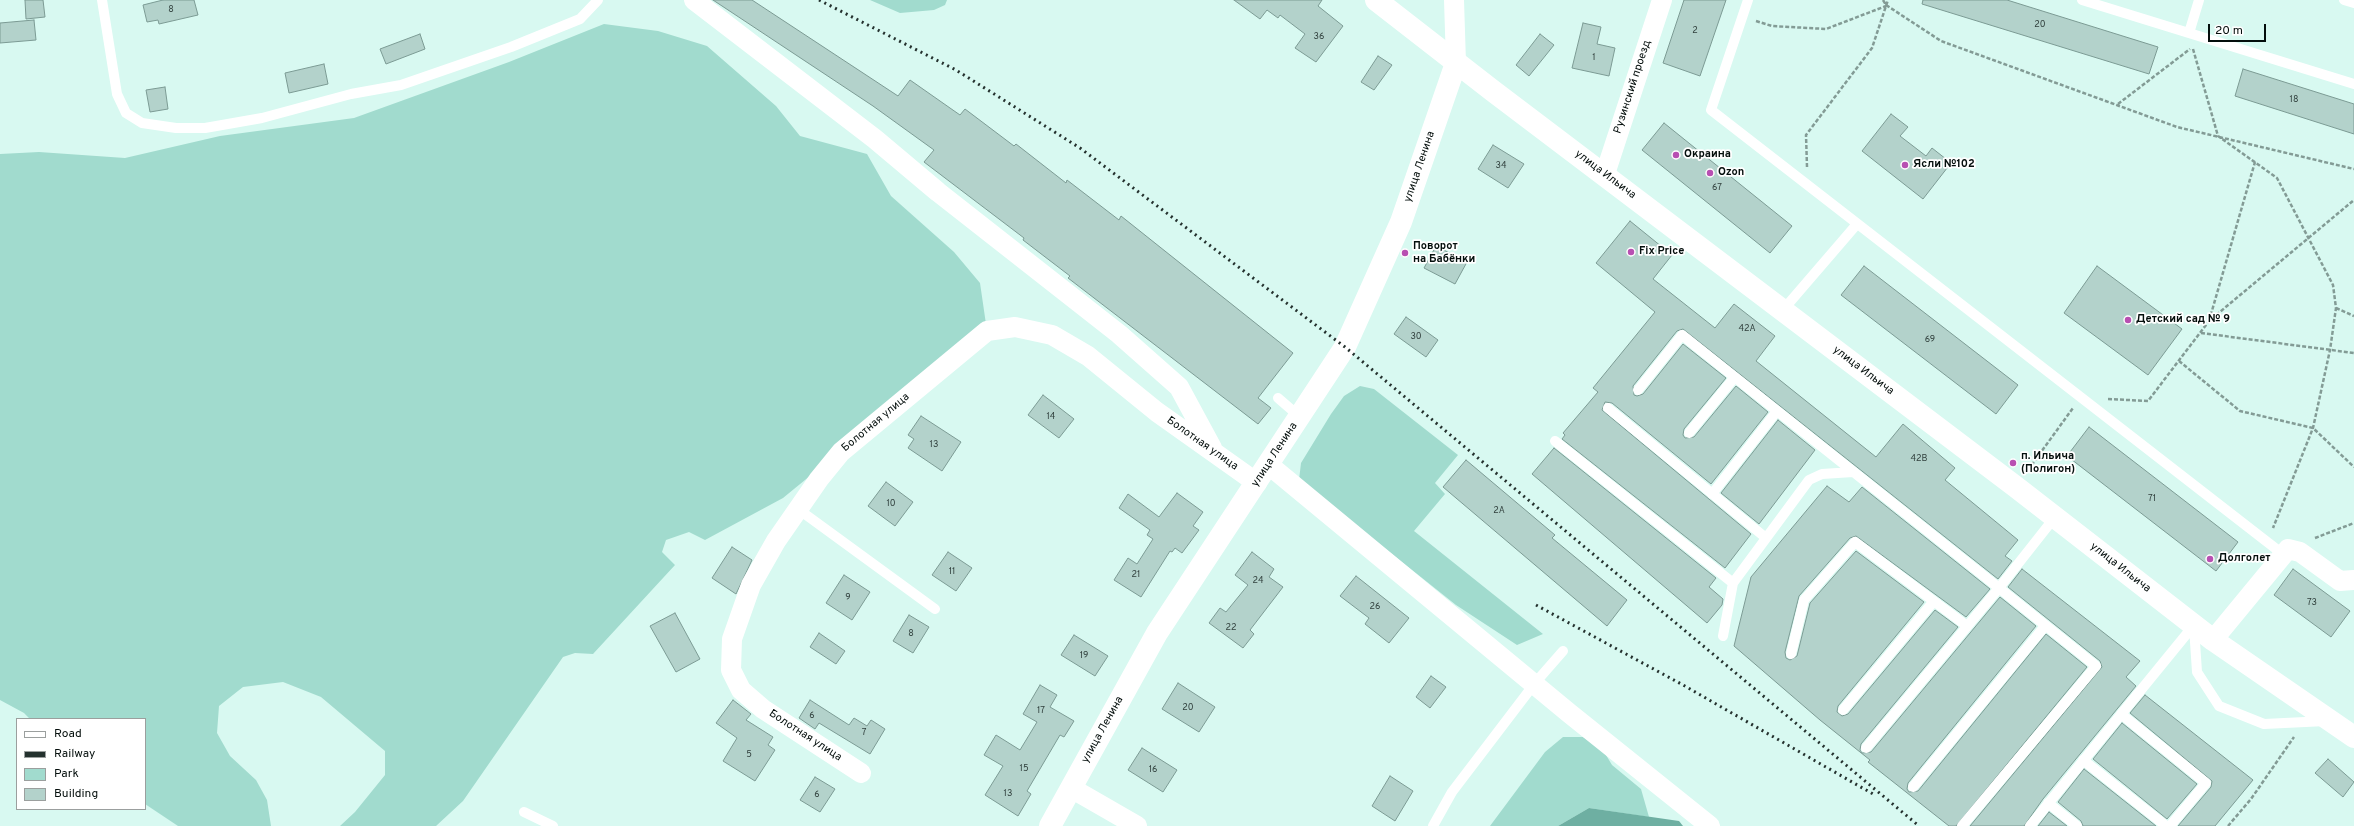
<!DOCTYPE html>
<html>
<head>
<meta charset="utf-8">
<style>
  body { margin:0 }
  #map { position:relative; width:2354px; height:826px; overflow:hidden; background:#d8f9f1; font-family:Overpass,sans-serif }
  canvas { display:block }
  .legend { position:absolute; left:16px; top:718px; width:130px; height:92px; box-sizing:border-box; background:#fff; border:1px solid #9b9f9e; margin:0; padding:5px 7px; list-style:none; font-size:12px; color:#040e0c }
  .legend li { display:flex; align-items:center; gap:8px; height:20px }
  .legend b { width:20px; border:1px solid #9b9f9e }
  .scale { position:absolute; left:2208px; top:24px; width:58px; height:18px; box-sizing:border-box; border:2px solid #040e0c; border-top:0; padding-left:5px; font-size:12px; line-height:14px; white-space:nowrap; color:#040e0c; -webkit-text-stroke:3px #fff; paint-order:stroke }
</style>
</head>
<body>
<div id="map">
<canvas width="2354" height="826"></canvas>
<ul class="legend">
<li><b style="height:5px;background:#fff"></b>Road</li>
<li><b style="height:5px;background:#24312e"></b>Railway</li>
<li><b style="height:11px;background:#a1dbce"></b>Park</li>
<li><b style="height:11px;background:#b3d2cb"></b>Building</li>
</ul>
<div class="scale">20 m</div>
</div>
<script>
const g = document.querySelector('canvas').getContext('2d');
g.lineJoin = 'round';
function paint(path, color) {
  g.fillStyle = color;
  g.fill(path, 'evenodd');
}
function shape(rows) {
  const path = new Path2D();
  for (const r of rows) {
    path.moveTo(r[0], r[1]);
    for (let i = 2; i < r.length; i += 2) path.lineTo(r[i], r[i + 1]);
  }
  return path;
}
function strokePath(path, color, width, dash) {
  g.strokeStyle = color;
  g.lineWidth = width;
  g.lineCap = dash ? 'butt' : 'round';
  g.setLineDash(dash || []);
  g.stroke(path);
}
function write(font, color, halo, rows, align = 'center') {
  g.font = font + ' Overpass,sans-serif';
  g.lineWidth = 3.5;
  g.setLineDash([]);
  g.textBaseline = 'middle';
  g.strokeStyle = halo;
  g.fillStyle = color;
  for (const [text, x, y, turn = 0] of rows) {
    g.save();
    g.translate(x, y);
    g.rotate((+turn || 0) * Math.PI / 180);
    g.textAlign = isNaN(turn) ? turn : align;
    if (halo) g.strokeText(text, 0, 0);
    g.fillText(text, 0, 0);
    g.restore();
  }
}
paint(shape([
  [870,0,947,0,945,5,934,10,900,13],
  [604,24,658,31,707,46,776,106,800,136,867,154,891,196,954,252,980,283,987,331,783,498,705,540,689,532,666,540,662,552,675,565,593,654,575,653,563,657,463,801,436,826,340,826,355,812,385,775,385,751,321,697,283,682,243,687,219,706,217,733,230,756,256,780,267,800,271,826,178,826,145,804,145,719,30,719,24,713,0,700,0,154,39,152,125,158,220,136,354,118,509,62],
  [1360,386,1374,389,1458,455,1435,483,1445,494,1414,531,1543,634,1517,645,1456,605,1299,480,1301,463,1331,414,1344,396],
  [1563,737,1583,737,1603,750,1612,765,1641,789,1649,817,1589,808,1558,826,1490,826,1545,752]
]), '#a1dbce');
paint(shape([
  [1589,808,1679,821,1683,826,1558,826]
]), '#6eafa2');
const building = shape([
  [25,0,43,0,45,17,26,19,25,0],
  [163,0,194,0,198,15,159,24,158,20,147,22,143,5,163,0],
  [713,0,752,0,898,96,910,80,960,115,965,109,1014,146,1016,144,1066,183,1067,180,1119,220,1121,216,1293,353,1258,398,1271,408,1258,424,1068,278,1070,276,1023,240,1024,238,924,162,934,150,873,106,713,0],
  [1234,0,1322,0,1318,6,1343,26,1316,62,1295,48,1305,34,1280,15,1278,18,1267,10,1260,19,1234,0],
  [1684,0,1726,0,1700,76,1663,63,1684,0],
  [1923,0,2007,0,2158,47,2149,74,1922,4,1923,0],
  [34,20,36,40,0,43,0,23,34,20],
  [1583,23,1601,27,1597,44,1615,48,1609,76,1572,68,1583,23],
  [420,34,425,49,386,64,380,49,420,34],
  [1540,34,1554,45,1529,76,1516,65,1540,34],
  [1378,56,1392,65,1374,90,1361,82,1378,56],
  [324,64,328,84,289,93,285,73,324,64],
  [2243,69,2354,104,2354,134,2235,96,2243,69],
  [165,87,168,109,150,112,146,90,165,87],
  [1891,114,1908,127,1900,136,1926,156,1932,148,1951,163,1923,199,1862,151,1891,114],
  [1664,123,1792,226,1770,253,1642,150,1664,123],
  [1493,145,1524,164,1508,188,1478,169,1493,145],
  [1630,221,1672,255,1653,279,1715,328,1734,304,1775,336,1756,361,1876,457,1903,424,1955,468,1945,480,2018,540,2005,556,2012,561,1998,579,1683,329,1677,331,1633,386,1634,395,1637,396,1643,394,1683,344,1726,378,1684,429,1683,435,1685,438,1694,437,1736,386,1768,412,1711,484,1612,403,1605,402,1602,410,1751,534,1725,568,1562,439,1565,435,1563,433,1598,392,1593,388,1655,312,1596,263,1630,221],
  [1436,246,1467,262,1455,284,1424,268,1436,246],
  [1864,266,2018,385,1996,414,1841,295,1864,266],
  [2097,266,2182,329,2148,375,2064,313,2097,266],
  [1406,317,1438,340,1426,357,1394,334,1406,317],
  [1043,395,1074,419,1059,438,1028,415,1043,395],
  [921,416,961,442,942,471,908,448,914,439,908,435,921,416],
  [1778,420,1815,450,1759,524,1721,493,1778,420],
  [2089,427,2238,542,2216,571,2067,456,2089,427],
  [1554,448,1716,578,1709,587,1723,599,1722,605,1707,623,1532,474,1554,448],
  [1466,460,1555,535,1552,538,1627,600,1607,626,1443,487,1466,460],
  [886,482,913,502,895,526,868,506,886,482],
  [1827,486,1849,502,1862,487,1990,589,1966,617,1856,536,1850,538,1799,596,1785,652,1786,658,1790,660,1797,656,1810,603,1856,551,1924,602,1838,706,1837,712,1842,716,1848,714,1935,610,1958,627,1861,744,1860,750,1862,753,1871,752,2000,597,2036,626,1908,783,1907,789,1909,792,1918,791,2046,634,2087,667,1956,826,1949,826,1868,762,1870,760,1820,720,1734,646,1751,577,1827,486],
  [1177,493,1203,512,1193,526,1199,530,1182,553,1175,548,1172,552,1170,551,1141,597,1114,580,1128,558,1137,564,1153,539,1147,535,1150,530,1119,508,1128,494,1159,517,1177,493],
  [732,547,752,560,736,594,712,578,732,547],
  [948,552,972,568,956,591,932,575,948,552],
  [1252,552,1274,569,1269,577,1283,587,1250,630,1254,634,1243,648,1209,623,1220,608,1226,612,1248,585,1235,575,1252,552],
  [2022,569,2140,661,2126,677,2136,686,2043,799,2024,826,1970,826,2102,667,2100,661,2008,587,2022,569],
  [2293,569,2350,611,2331,637,2274,595,2293,569],
  [844,575,870,592,852,620,826,603,844,575],
  [1356,576,1409,618,1389,643,1365,624,1369,618,1340,596,1356,576],
  [675,613,700,659,676,672,650,626,675,613],
  [909,615,929,627,913,653,893,641,909,615],
  [819,633,845,651,836,664,810,647,819,633],
  [1074,635,1108,656,1095,676,1061,655,1074,635],
  [1431,676,1446,687,1430,708,1416,697,1431,676],
  [1178,683,1215,707,1199,732,1162,709,1178,683],
  [1040,685,1057,695,1050,707,1074,721,1064,737,1060,735,1027,791,1031,794,1018,816,985,795,1003,766,984,755,996,735,1020,750,1037,722,1023,714,1040,685],
  [2145,695,2253,780,2215,826,2178,826,2211,787,2212,781,2130,713,2145,695],
  [733,700,751,714,746,720,773,737,768,745,775,750,755,781,723,761,737,738,716,723,733,700],
  [810,700,849,725,854,718,867,726,871,720,885,729,870,754,819,723,815,729,799,718,810,700],
  [2122,723,2197,784,2167,819,2093,759,2122,723],
  [1142,748,1177,770,1163,792,1128,770,1142,748],
  [2328,759,2354,782,2343,797,2315,773,2328,759],
  [2084,769,2156,826,2083,826,2081,821,2058,802,2084,769],
  [1390,776,1413,791,1395,821,1372,806,1390,776],
  [815,777,835,789,820,812,800,800,815,777],
  [2049,812,2067,826,2038,826,2049,812]
]);
paint(building, '#b3d2cb');
strokePath(building, '#7c9b94', 1);
strokePath(shape([
  [1883,0,1886,5,1941,41,2177,127,2354,169],
  [1756,21,1772,26,1826,29,1886,6],
  [2193,49,2218,136,2277,178,2333,285,2336,308,2330,350,2313,428,2273,528],
  [2118,104,2190,49],
  [1807,167,1806,135,1872,48,1888,0],
  [2336,308,2354,316],
  [2209,321,2255,162],
  [2201,333,2354,353],
  [2179,361,2240,411,2313,428,2354,467],
  [2108,399,2148,401,2209,321,2354,200],
  [2028,470,2073,408],
  [2315,538,2354,523],
  [2228,826,2251,799,2294,737]
]), '#839b95', 2.5, [4, 2]);
strokePath(shape([
  [102,0,117,94,126,113,142,123,176,128,205,128,262,118,351,94,401,85,511,47,580,19,598,0],
  [1748,0,1711,110,2284,555],
  [2082,0,2354,84],
  [2344,0,2354,3],
  [2189,33,2199,0],
  [1783,310,1857,224],
  [1638,390,1682,335,1999,588,2055,517],
  [1278,398,1300,417],
  [1608,408,1766,538],
  [1689,433,1734,378],
  [1555,441,1733,583],
  [1712,494,1777,411],
  [798,509,935,609],
  [2194,627,2197,672,2219,706,2264,724,2326,721],
  [1723,636,1733,583,1809,480,1822,474,1853,472],
  [1791,654,1804,600,1855,542,1967,626],
  [1843,710,1934,601],
  [2121,714,2206,783,2170,826],
  [1866,748,1999,588,2096,666,1962,826],
  [2083,760,2166,826],
  [1913,787,2045,626],
  [2048,803,2077,826],
  [524,812,553,826],
  [1433,826,1452,792,1535,683,1563,651],
  [2030,826,2194,625]
]), '#fff', 10);
strokePath(shape([
  [694,0,875,139,938,192,1119,334,1179,387,1212,448],
  [1454,0,1456,63],
  [1605,174,1662,0],
  [1269,465,1569,713,1710,826],
  [2213,640,2288,549,2300,552,2340,581,2354,580],
  [861,773,763,709,741,690,731,670,732,639,751,585,776,541,819,479,841,452,987,331,1015,327,1052,335,1088,356,1157,412,1257,483],
  [1071,788,1137,826]
]), '#fff', 20);
strokePath(shape([
  [1376,0,1493,91,2016,487,2213,640,2354,737],
  [1050,826,1157,633,1345,347,1401,222,1456,63]
]), '#fff', 22);
strokePath(shape([
  [819,0,956,70,1080,148,1345,347,1919,826],
  [1536,605,1683,685,1873,794]
]), '#24312e', 3, [2, 4]);
for (const [x, y, r, color] of [
  [1676,155,4,"#b84fb2"],
  [1905,165,4,"#b84fb2"],
  [1710,173,4,"#b84fb2"],
  [1631,252,4,"#b84fb2"],
  [1405,253,4,"#b84fb2"],
  [2128,320,4,"#b84fb2"],
  [2013,463,4,"#b84fb2"],
  [2210,559,4,"#b84fb2"]
]) {
  const dot = new Path2D();
  dot.arc(x, y, r, 0, 2 * Math.PI);
  g.fillStyle = color;
  g.fill(dot);
  strokePath(dot, '#fff', 1.5);
}
write('9px', '#303f3c', null, [
  ["8",171,10],
  ["20",2040,25],
  ["2",1695,31],
  ["36",1319,37],
  ["1",1594,58],
  ["18",2294,100],
  ["34",1501,166],
  ["67",1717,188],
  ["42А",1747,329],
  ["30",1416,337],
  ["69",1930,340],
  ["14",1051,417],
  ["13",934,445],
  ["42В",1919,459],
  ["71",2152,499],
  ["10",891,504],
  ["2А",1499,511],
  ["11",952,572],
  ["21",1136,575],
  ["24",1258,581],
  ["9",848,598],
  ["73",2312,603],
  ["26",1375,607],
  ["22",1231,628],
  ["8",911,634],
  ["19",1084,656],
  ["20",1188,708],
  ["17",1041,711],
  ["6",812,716],
  ["7",864,733],
  ["5",749,755],
  ["15",1024,769],
  ["16",1153,770],
  ["13",1008,794],
  ["6",817,795]
]);
write('11px', '#040e0c', '#fff', [
  ["Рузинский проезд",1633,87,-72],
  ["улица Ленина",1420,167,-71],
  ["улица Ильича",1605,175,37],
  ["улица Ильича",1863,371,37],
  ["Болотная улица",876,423,-40],
  ["Болотная улица",1202,444,35],
  ["улица Ленина",1275,455,-57],
  ["улица Ильича",2120,568,38],
  ["улица Ленина",1103,730,-61],
  ["Болотная улица",805,736,33]
]);
write('bold 11px', '#040e0c', '#fff', [
  ["Окраина",1684,155],
  ["Ясли №102",1913,165],
  ["Ozon",1718,173],
  ["Поворот",1413,247],
  ["на Бабёнки",1413,260],
  ["Fix Price",1639,252],
  ["Детский сад № 9",2136,320],
  ["п. Ильича",2021,457],
  ["(Полигон)",2021,470],
  ["Долголет",2218,559]
], 'left');
</script>
</body>
</html>
